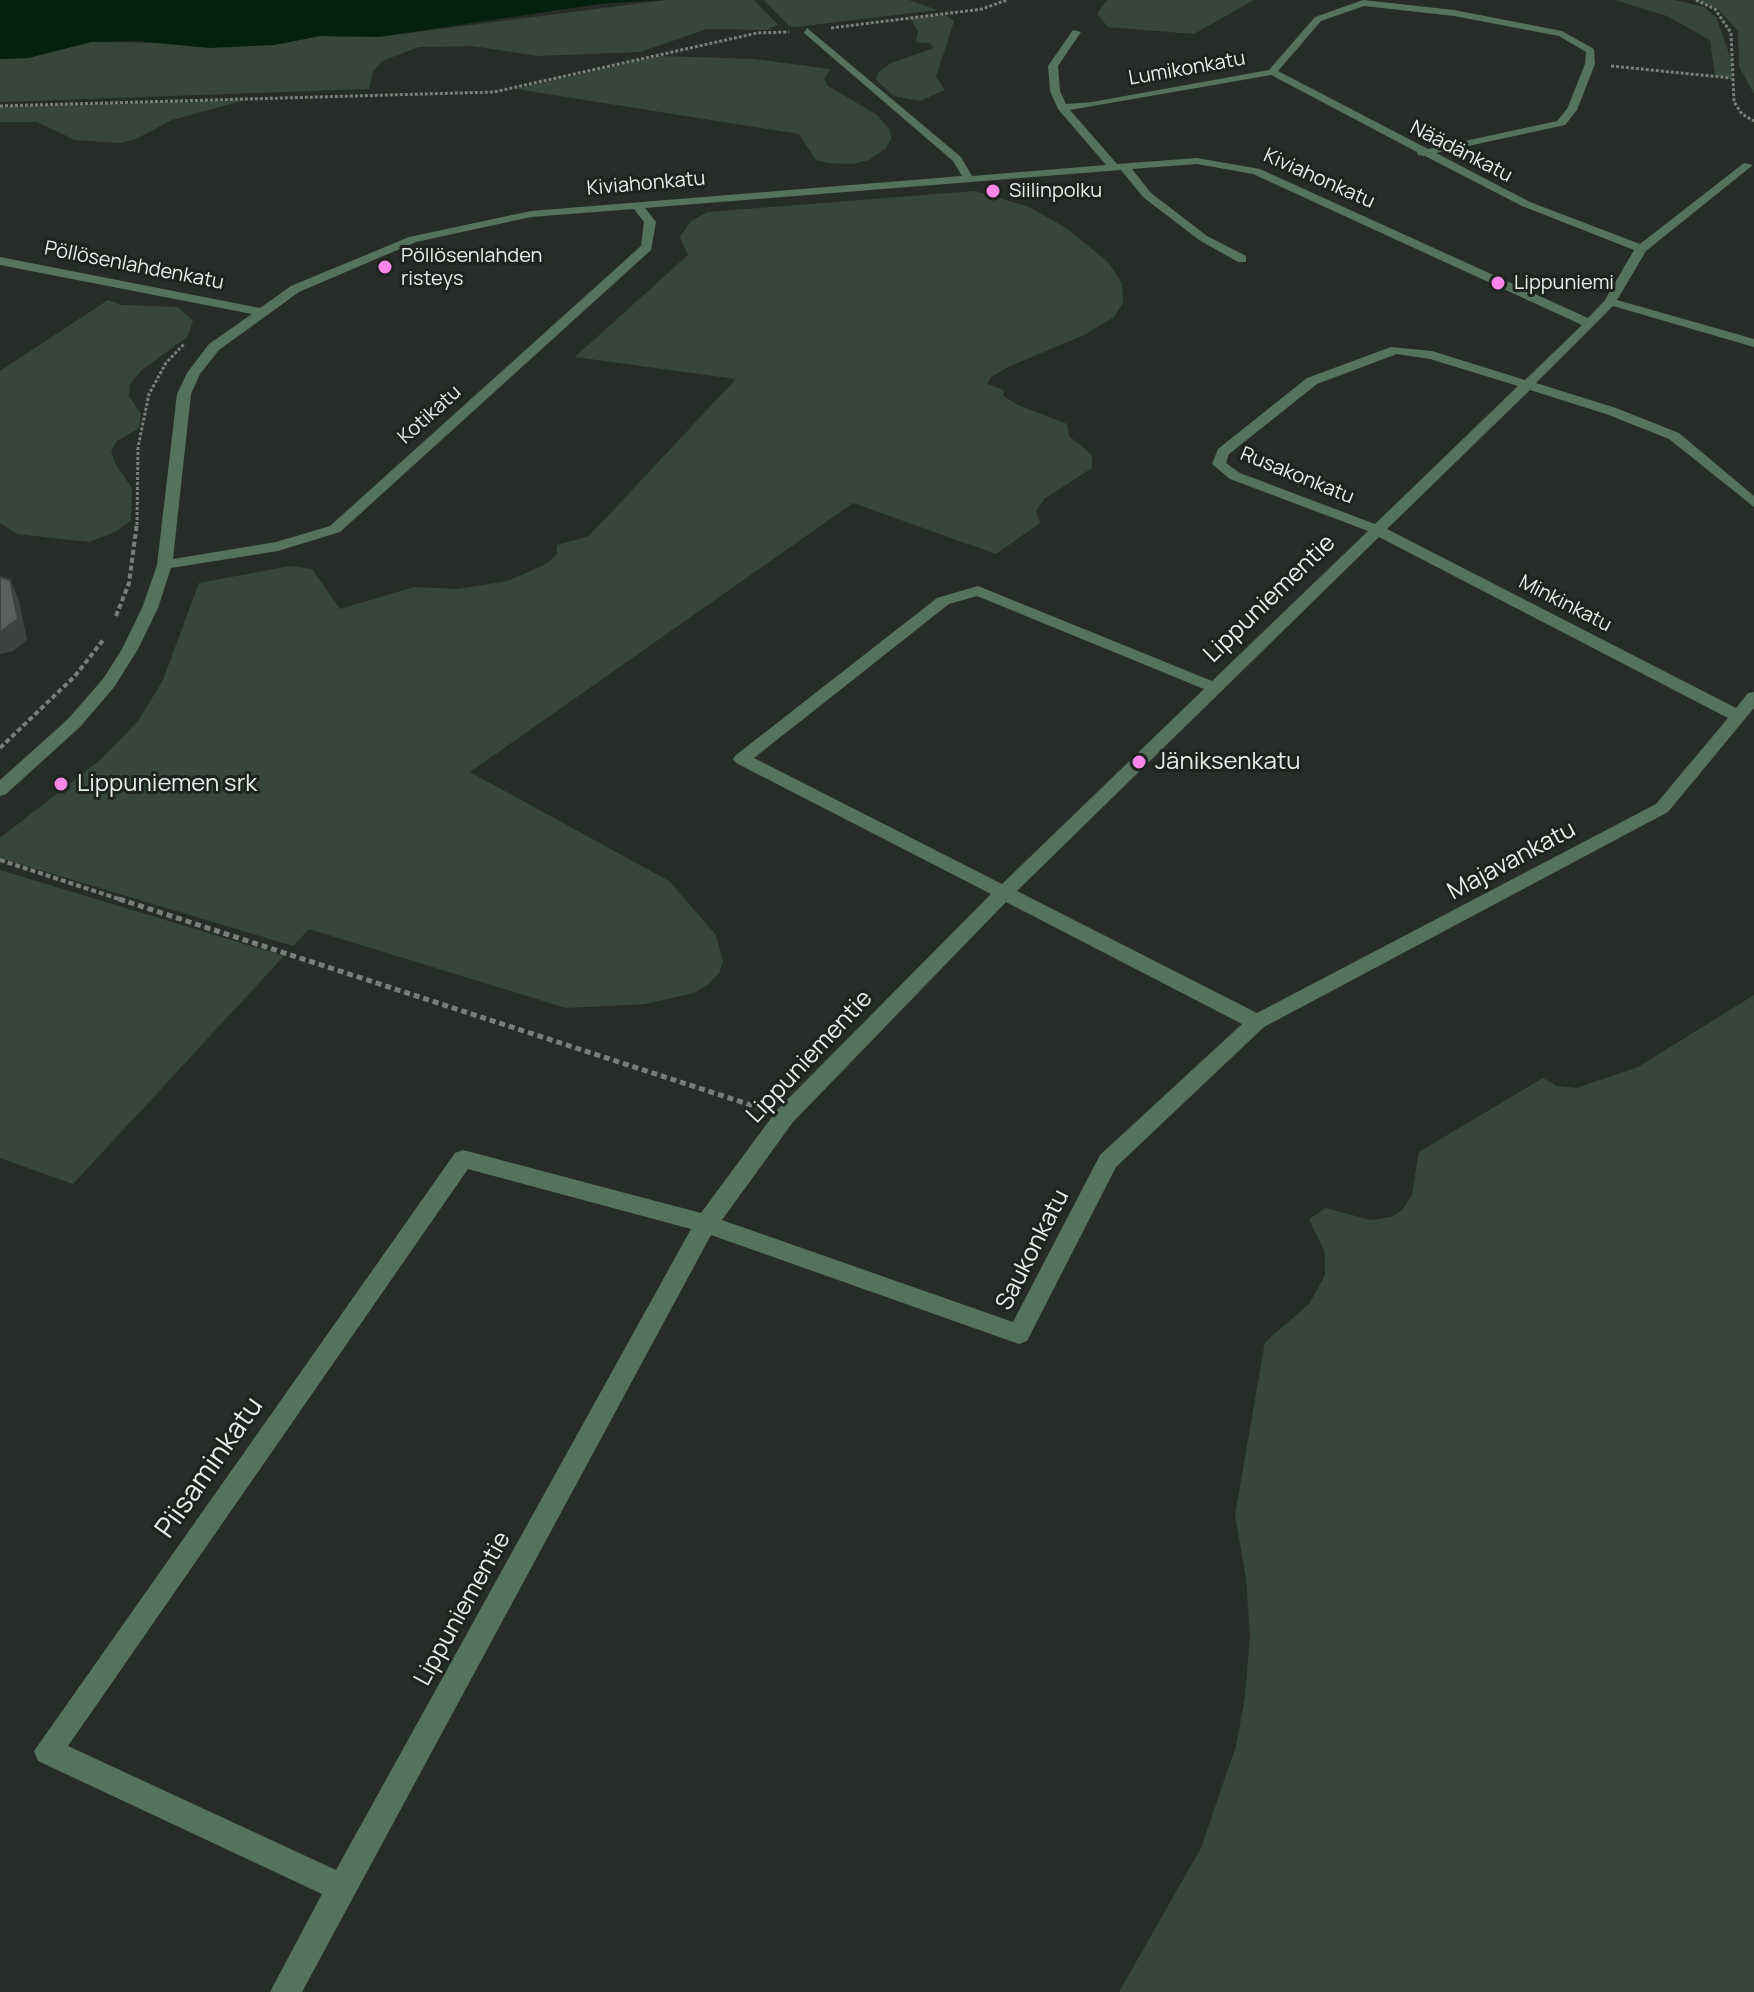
<!DOCTYPE html>
<html>
<head>
<meta charset="utf-8">
<style>
  body { margin:0 }
  canvas { display:block; background:#262d28 }
</style>
</head>
<body>
<canvas width="1754" height="1992"></canvas>
<script>
const g = document.querySelector('canvas').getContext('2d');
g.lineJoin = 'round';
function paint(path, color) {
  g.fillStyle = color;
  g.fill(path, 'evenodd');
}
function shape(rows) {
  const path = new Path2D();
  for (const r of rows) {
    path.moveTo(r[0], r[1]);
    for (let i = 2; i < r.length; i += 2) path.lineTo(r[i], r[i + 1]);
  }
  return path;
}
function strokePath(path, color, width, dash) {
  g.strokeStyle = color;
  g.lineWidth = width;
  g.lineCap = dash ? 'butt' : 'round';
  g.setLineDash(dash || []);
  g.stroke(path);
}
function write(font, color, halo, rows, align = 'center') {
  g.font = font + ' Manrope,sans-serif';
  g.lineWidth = 6;
  g.setLineDash([]);
  g.textBaseline = 'middle';
  g.strokeStyle = halo;
  g.fillStyle = color;
  for (const [text, x, y, turn = 0] of rows) {
    g.save();
    g.translate(x, y);
    g.rotate((+turn || 0) * Math.PI / 180);
    g.textAlign = isNaN(turn) ? turn : align;
    if (halo) g.strokeText(text, 0, 0);
    g.fillText(text, 0, 0);
    g.restore();
  }
}
paint(shape([
  [666,0,754,0,778,25,767,30,707,29,640,52,538,56,472,46,419,47,382,61,373,71,369,89,0,102,0,59,28,58,91,42,274,45,320,36,378,37],
  [764,0,909,0,937,10,796,27,789,26],
  [1107,0,1254,0,1194,34,1108,27,1097,14],
  [1615,0,1674,0,1704,7,1716,17,1731,59,1731,78,1715,76,1710,40,1667,16],
  [1697,0,1754,0,1754,94,1739,66,1738,31,1717,8],
  [945,15,954,21,936,77,945,90,920,101,894,96,876,80,878,73,891,63,934,48,929,43,916,42,918,31,911,19],
  [660,56,754,59,830,69,824,79,828,86,877,115,890,130,891,139,886,148,869,160,852,164,828,163,816,160,799,134,516,89],
  [245,100,172,120,136,139,121,143,75,140,37,122,0,122,0,107],
  [975,191,1029,207,1066,228,1108,262,1122,283,1123,303,1114,317,1084,335,1010,366,991,377,987,384,1004,390,1003,396,1018,405,1067,424,1069,436,1092,455,1092,468,1044,499,1036,511,1040,523,996,554,853,503,470,772,669,881,716,935,723,961,719,973,709,984,694,993,645,1004,566,1008,309,929,293,946,0,858,0,838,100,760,138,721,163,680,199,583,290,566,312,569,340,609,414,587,457,589,508,581,546,564,557,554,557,545,589,536,736,379,575,357,688,255,680,237,691,221,708,212],
  [108,300,122,305,178,307,193,321,187,337,142,370,130,384,129,396,141,414,139,428,117,441,111,451,116,465,132,488,131,520,117,531,89,542,17,534,0,523,0,371],
  [0,870,284,956,73,1184,0,1158],
  [1754,995,1754,1992,1119,1992,1201,1848,1236,1746,1245,1697,1250,1636,1246,1578,1235,1515,1265,1342,1309,1304,1325,1275,1325,1252,1309,1219,1326,1208,1370,1220,1392,1217,1403,1209,1412,1195,1419,1152,1543,1078,1557,1086,1577,1088,1638,1067]
]), '#36463a');
paint(shape([
  [0,0,662,0,599,4,378,37,320,36,274,45,210,48,136,41,91,42,28,58,0,59]
]), '#042110');
strokePath(shape([
  [1696,0,1715,9,1731,33,1734,102,1742,114,1754,121],
  [831,28,982,9,1007,0],
  [1611,66,1731,78],
  [0,106,494,92,757,33,789,32],
  [137,525,138,447,149,394,166,363,185,343]
]), '#797e7a', 3, [3, 2]);
strokePath(shape([
  [116,616,129,583,137,523],
  [0,748,75,676,104,639],
  [0,860,125,901]
]), '#797e7a', 4, [5, 3]);
strokePath(shape([
  [119,899,760,1108]
]), '#797e7a', 5, [6, 4]);
paint(shape([
  [1363,0,1454,10,1562,31,1594,49,1595,64,1577,110,1565,125,1436,153,1530,202,1640,244,1744,163,1753,165,1646,251,1617,300,1754,339,1754,347,1613,306,1536,383,1616,408,1679,433,1754,496,1754,507,1669,439,1606,414,1530,390,1387,529,1736,708,1748,693,1754,692,1754,708,1668,812,1264,1027,1116,1167,1027,1341,1019,1344,711,1235,302,1992,270,1992,322,1894,38,1761,34,1751,455,1153,463,1150,701,1213,777,1110,991,894,736,763,733,759,736,755,937,598,978,586,1212,681,1368,531,1230,479,1212,464,1218,449,1307,378,1391,347,1432,351,1525,380,1582,325,1253,174,1197,164,1132,169,1151,193,1207,236,1246,256,1246,262,1238,262,1199,240,1143,197,1121,170,645,208,656,222,651,250,340,532,278,551,171,568,158,608,138,649,115,686,80,727,6,794,0,796,0,780,68,719,103,679,122,649,142,608,157,565,177,394,187,373,209,344,252,314,0,265,0,257,260,308,291,286,409,237,531,211,962,176,953,161,804,33,807,28,961,157,972,176,1106,165,1058,109,1050,91,1048,66,1073,30,1081,32,1058,66,1060,91,1066,104,1092,102,1269,70,1315,17,1363,0],
  [1364,6,1454,16,1559,36,1586,52,1585,64,1567,109,1557,121,1428,149,1278,71,1321,21,1364,6],
  [1271,75,1417,152,1418,155,1425,156,1522,206,1634,250,1605,300,1588,318,1260,169,1197,158,1117,164,1070,110,1271,75],
  [634,209,644,222,641,246,330,526,276,542,173,559,191,394,200,374,219,350,299,292,416,242,531,217,634,209],
  [1397,354,1430,359,1518,386,1375,524,1240,473,1226,463,1229,454,1317,384,1397,354],
  [1379,537,1728,718,1656,804,1257,1013,1017,891,1379,537],
  [977,596,1204,689,1002,884,754,758,949,604,977,596],
  [1006,902,1242,1024,1100,1155,1013,1322,722,1220,793,1122,1006,902],
  [468,1169,691,1229,336,1870,68,1746,468,1169]
]), '#54725d');
paint(shape([
  [10,580,19,600,27,640,13,651,0,654,0,631]
]), '#3e4340');
const building = shape([
  [0,577,10,580,18,619,3,630,0,631,0,577]
]);
paint(building, '#59605b');
strokePath(building, '#3e4340', 2);
for (const [x, y, r, color] of [
  [993,191,8,"#fa87e7"],
  [385,267,8,"#fa87e7"],
  [1498,283,8,"#fa87e7"],
  [1139,762,8,"#fa87e7"],
  [61,784,8,"#fa87e7"]
]) {
  const dot = new Path2D();
  dot.arc(x, y, r, 0, 2 * Math.PI);
  g.fillStyle = color;
  g.fill(dot);
  strokePath(dot, '#1d231e', 3);
}
write('20px', '#e9edea', '#1d231e', [
  ["Lumikonkatu",1187,69,-10],
  ["Näädänkatu",1461,152,27],
  ["Kiviahonkatu",1319,179,24],
  ["Kiviahonkatu",646,184,-5],
  ["Pöllösenlahdenkatu",134,266,11],
  ["Kotikatu",430,415,-42],
  ["Rusakonkatu",1297,476,22],
  ["Minkinkatu",1565,604,27]
]);
write('20px', '#e9edea', '#1d231e', [
  ["Siilinpolku",1009,191],
  ["Pöllösenlahden",401,256],
  ["risteys",401,279],
  ["Lippuniemi",1514,283]
], 'left');
write('24px', '#e9edea', '#1d231e', [
  ["Lippuniementie",1270,599,-44],
  ["Majavankatu",1512,861,-28],
  ["Lippuniementie",810,1057,-47],
  ["Saukonkatu",1033,1250,-63],
  ["Lippuniementie",463,1609,-61]
]);
write('24px', '#e9edea', '#1d231e', [
  ["Jäniksenkatu",1155,762],
  ["Lippuniemen srk",77,784]
], 'left');
write('28px', '#e9edea', '#1d231e', [
  ["Piisaminkatu",210,1468,-55]
]);
</script>
</body>
</html>
